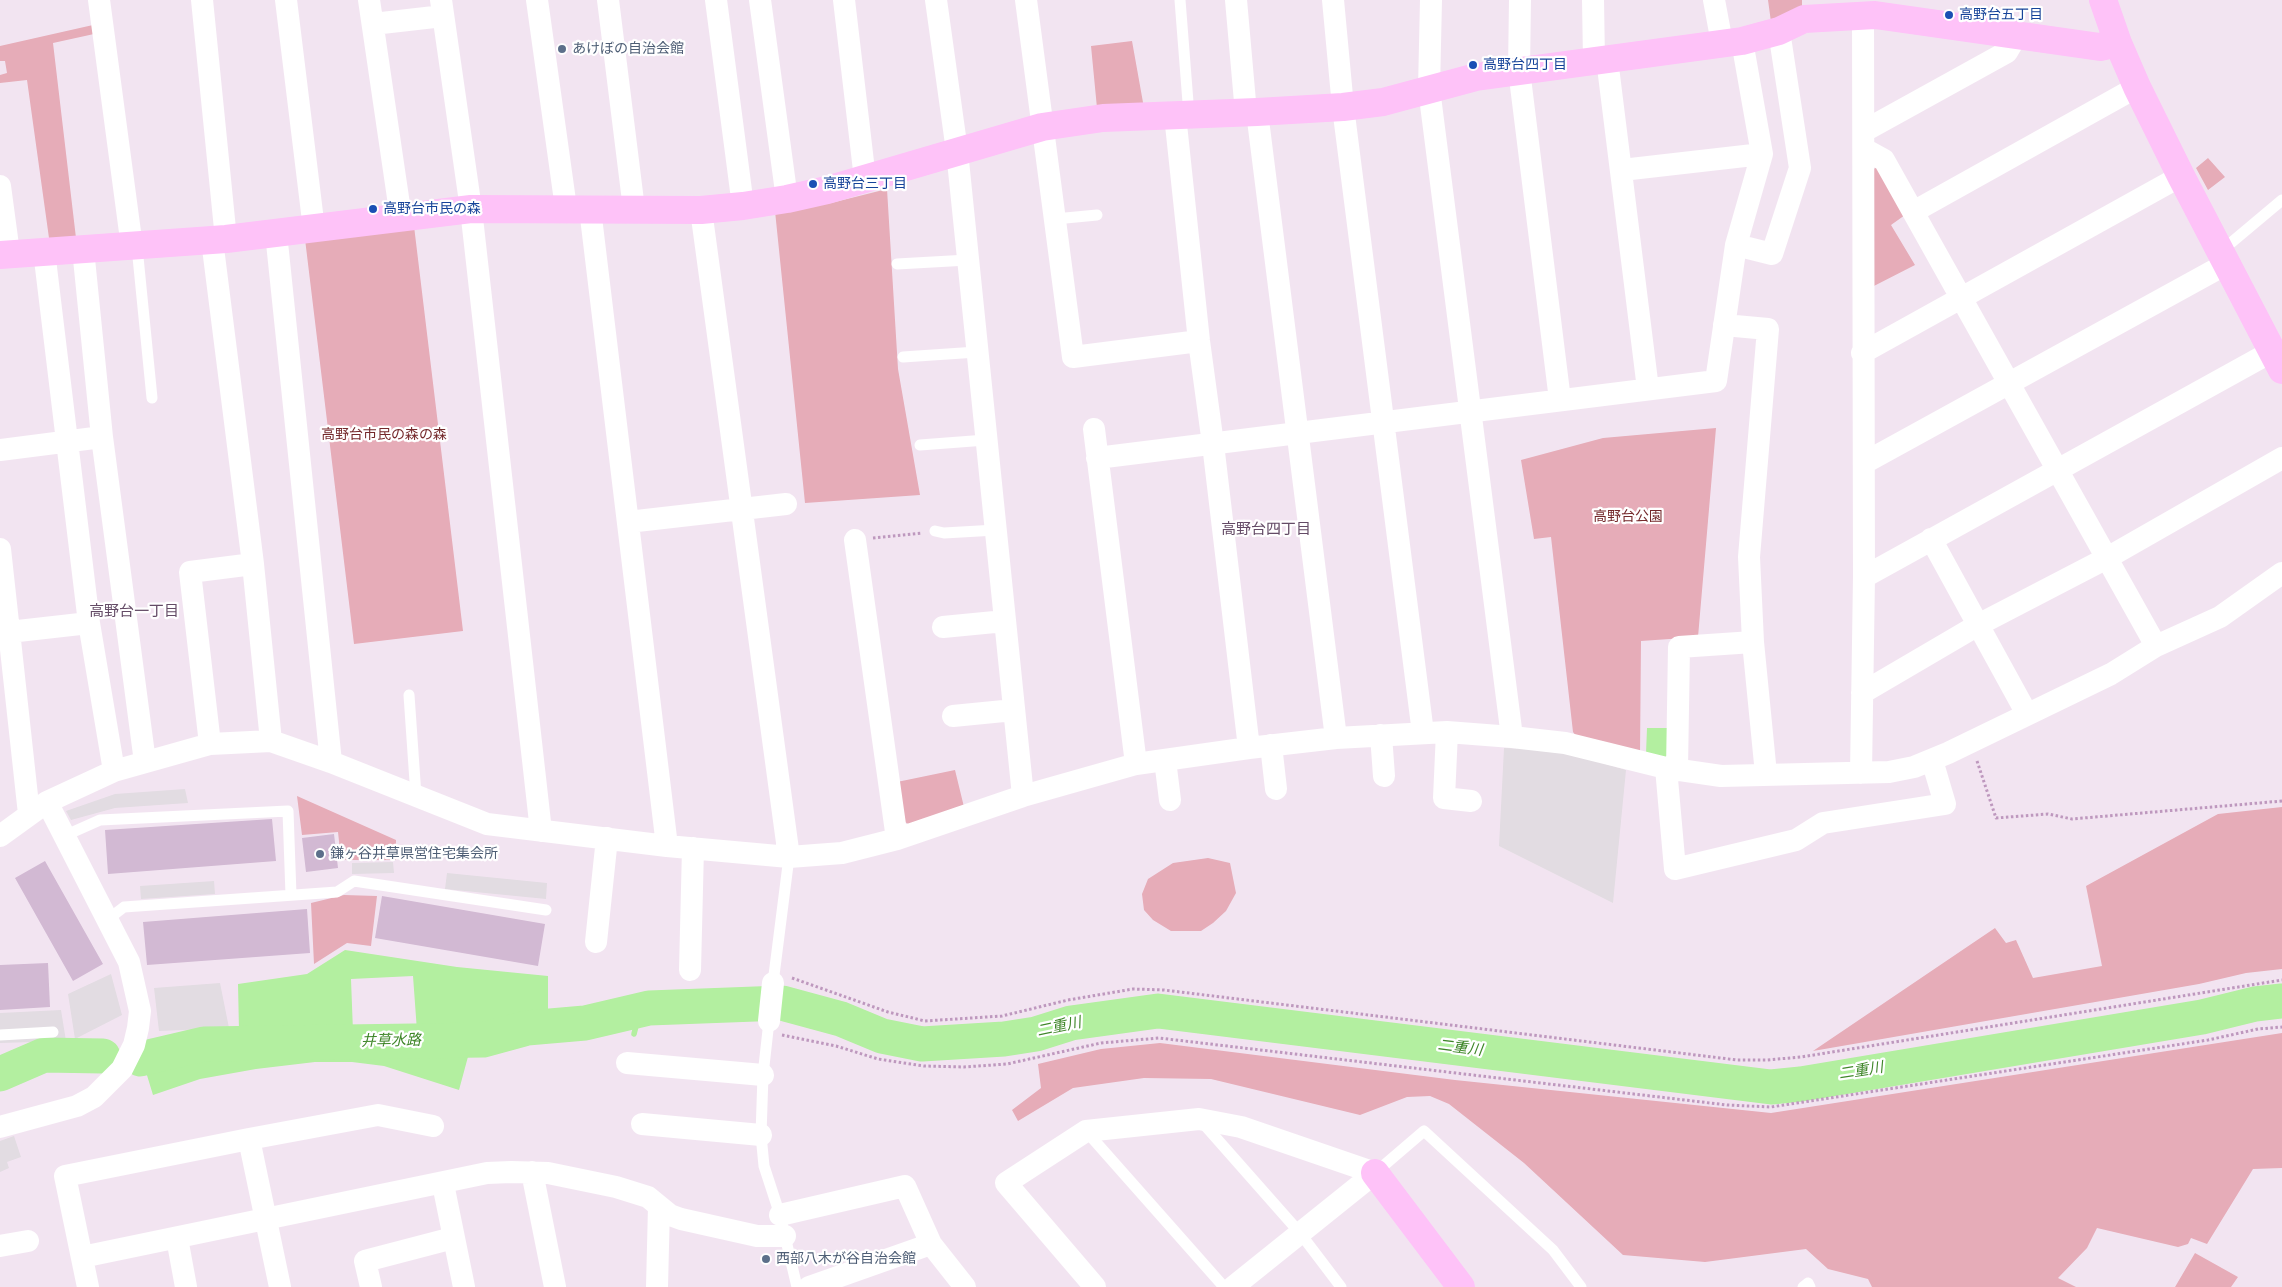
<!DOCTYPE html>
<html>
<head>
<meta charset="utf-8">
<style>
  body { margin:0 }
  canvas { display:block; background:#f2e4f1 }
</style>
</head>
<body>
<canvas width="2282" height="1287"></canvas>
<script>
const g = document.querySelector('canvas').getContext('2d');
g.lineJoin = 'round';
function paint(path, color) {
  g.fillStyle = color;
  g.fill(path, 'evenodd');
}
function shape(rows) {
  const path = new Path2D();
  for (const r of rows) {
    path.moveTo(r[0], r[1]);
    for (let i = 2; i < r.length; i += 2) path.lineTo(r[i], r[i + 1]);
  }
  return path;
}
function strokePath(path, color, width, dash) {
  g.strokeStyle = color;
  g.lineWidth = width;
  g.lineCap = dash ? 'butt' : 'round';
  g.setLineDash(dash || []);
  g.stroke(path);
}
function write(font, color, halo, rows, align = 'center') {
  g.font = font + ' "PT Sans","Noto Sans JP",sans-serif';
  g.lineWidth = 4.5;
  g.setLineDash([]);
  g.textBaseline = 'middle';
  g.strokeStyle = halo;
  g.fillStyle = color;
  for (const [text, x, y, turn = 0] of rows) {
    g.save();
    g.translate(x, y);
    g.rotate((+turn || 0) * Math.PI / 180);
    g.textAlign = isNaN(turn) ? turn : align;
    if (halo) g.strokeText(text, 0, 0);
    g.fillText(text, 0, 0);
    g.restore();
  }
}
paint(shape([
  [1768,0,1802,0,1802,7,1771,22],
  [93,25,94,34,53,43,76,238,49,238,27,80,0,83,0,75,7,73,5,61,0,61,0,46],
  [1132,41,1144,108,1097,108,1091,46],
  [2208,158,2225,177,2208,190,2196,168],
  [1878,167,1905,215,1891,225,1915,265,1870,288,1871,170],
  [887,189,898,369,920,495,805,503,775,211,831,203],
  [414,226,463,631,354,644,305,239],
  [1716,428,1698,637,1641,641,1640,755,1580,741,1573,732,1551,537,1534,539,1521,460,1603,438],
  [955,770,964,807,912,826,903,821,897,782],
  [297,796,396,840,396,860,341,860,338,832,302,835],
  [2282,807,2282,969,2246,973,2199,984,1813,1051,1995,928,2006,943,2016,940,2033,978,2102,966,2086,886,2218,814],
  [1208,858,1230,863,1236,893,1226,911,1213,923,1201,931,1171,931,1153,920,1144,910,1142,894,1148,879,1173,863],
  [344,895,377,896,371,946,347,943,314,964,311,903],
  [2282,1033,2282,1168,2253,1169,2207,1244,2191,1238,2188,1244,2178,1247,2097,1228,2087,1248,2058,1278,2076,1287,1872,1287,1868,1279,1828,1269,1806,1249,1705,1262,1623,1255,1524,1163,1449,1104,1430,1096,1407,1097,1360,1115,1211,1079,1144,1078,1073,1088,1018,1121,1012,1110,1041,1088,1038,1064,1101,1049,1160,1043,1455,1080,1771,1113],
  [2195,1253,2238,1277,2231,1287,2175,1287]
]), '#e6acb8');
paint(shape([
  [1504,748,1558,750,1626,770,1613,903,1499,846],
  [185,789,188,803,115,808,71,820,66,811,115,794],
  [393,862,394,873,352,874,352,863],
  [447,873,547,883,546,899,445,889],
  [214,881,215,894,141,899,140,886],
  [111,974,122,1015,75,1039,68,994],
  [220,983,229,1028,159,1031,154,988],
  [61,1010,66,1041,0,1043,0,1013],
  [14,1136,21,1157,7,1162,9,1168,0,1172,0,1141]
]), '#e2dce2');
paint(shape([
  [1647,728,1670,728,1671,752,1662,760,1646,754],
  [345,950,457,967,548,976,548,1013,523,1015,485,1026,417,1031,413,976,351,979,353,1032,239,1031,238,984,307,974],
  [469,1053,459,1090,384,1066,352,1062,315,1062,256,1069,200,1079,153,1095,146,1072,197,1058,212,1056,381,1056]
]), '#b3efa0');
strokePath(shape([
  [634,1034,640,1010]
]), '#b3efa0', 5.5);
strokePath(shape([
  [140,1059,204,1044,483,1040,527,1028,585,1023,649,1008,782,1003,841,1019,882,1036,922,1044,1004,1039,1036,1034,1071,1023,1158,1011,1771,1087,1801,1084,2202,1017,2255,1004,2282,1001],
  [0,1074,44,1055,103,1056]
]), '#b3efa0', 35);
paint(shape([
  [272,819,276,861,108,874,105,830],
  [334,834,338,868,306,872,302,838],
  [45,861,103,964,73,981,15,878],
  [382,896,545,924,538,966,375,938],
  [307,909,310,953,147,965,143,922],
  [48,963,50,1007,0,1010,0,965]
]), '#d2b9d3');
strokePath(shape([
  [873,538,922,533],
  [1977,761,1996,818,2048,814,2072,819,2282,801],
  [792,978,888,1012,925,1021,1002,1016,1068,1000,1133,989,1164,990,1737,1060,1767,1060,1801,1057,2282,980],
  [782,1035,836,1046,878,1059,924,1066,964,1067,1007,1064,1101,1043,1159,1038,1727,1105,1771,1107,2208,1040,2258,1029,2282,1027]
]), '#be98be', 3, [2.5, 2.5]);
strokePath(shape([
  [1180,0,1189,115],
  [1055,219,1097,215],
  [137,247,152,398],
  [2219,250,2232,242,2282,200],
  [897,264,968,260],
  [903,357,977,352],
  [920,445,986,440],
  [935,531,944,533,996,530],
  [409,695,416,796],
  [64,836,100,820,288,811,291,895],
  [107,920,124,907,337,892,354,881,546,910],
  [773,983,789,857],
  [769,1021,763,1075,761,1135,764,1166,780,1215,797,1287],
  [0,1035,53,1032],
  [1202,1122,1300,1233,1341,1287],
  [1086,1131,1224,1287],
  [1375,1173,1424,1131,1553,1250,1581,1287],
  [1803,1287,1808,1283,1810,1287]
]), '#fff', 11);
strokePath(shape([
  [99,0,132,247],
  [202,0,226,239],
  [286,0,314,229],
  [369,0,401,218],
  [441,0,471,209,541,831],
  [537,0,566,208],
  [608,0,634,209],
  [716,0,743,206],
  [760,0,787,199],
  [844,0,865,179],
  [936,0,957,151,1023,796],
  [1026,0,1073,357,1199,341],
  [1236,0,1246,113],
  [1333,0,1343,107,1423,733],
  [1431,0,1429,89,1512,737],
  [1520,0,1519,70,1560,400],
  [1593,0,1594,60],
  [1714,0,1722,43],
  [373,24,443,16],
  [1607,59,1648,389],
  [1257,112,1336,738],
  [1175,115,1199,341,1213,444,1249,748],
  [1864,131,2007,52,2017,35],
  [1864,149,1884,160,2156,646],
  [1622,170,1762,154],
  [0,186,9,253],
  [590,209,667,846],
  [701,210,789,857],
  [1913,212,2137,87],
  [276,233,331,762],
  [212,240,253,564,271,741],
  [1736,245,1772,254,1800,168,1779,31],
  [83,249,102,437,145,762],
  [44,251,89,623,114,771],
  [1724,325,1768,329,1749,557,1753,642,1766,774],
  [1862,353,2181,176],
  [1094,429,1136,764],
  [0,450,102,437],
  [1097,458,1716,381,1736,245,1762,154,1742,41],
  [1864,463,2226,264],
  [628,522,786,504],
  [1931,539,2027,714],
  [855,540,897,839],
  [0,549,29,814],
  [1864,577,2271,352],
  [943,627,1005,621],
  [9,632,89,623],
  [1862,693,1978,625,2107,558,2282,458],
  [953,716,1014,710],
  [1447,732,1444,798,1471,801],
  [1381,735,1384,776],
  [210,744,190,572,253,564],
  [1271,745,1276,789],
  [1165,760,1170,800],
  [1666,768,1675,869,1796,840,1823,823,1945,804,1932,760],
  [1677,769,1679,647,1753,642],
  [1861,773,1864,577,1863,15],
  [0,836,47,802,114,771,210,744,271,741,331,762,487,824,667,846,789,857,842,853,897,839,1023,796,1136,764,1249,748,1336,738,1447,732,1512,737,1565,743,1666,768,1721,776,1889,772,1914,767,1948,753,2111,674,2156,646,2220,617,2282,573],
  [596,942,607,838],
  [690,970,693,848],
  [769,1021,773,983],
  [627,1063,763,1075],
  [642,1124,761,1135],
  [0,1127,77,1106,94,1097,122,1069,134,1045,138,1028,140,1011,129,962,47,802],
  [249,1139,378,1115,433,1126],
  [532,1172,555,1287],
  [443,1184,464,1287],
  [780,1215,905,1186,931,1244,965,1287],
  [177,1238,186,1287],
  [0,1246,28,1241],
  [82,1257,487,1173,511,1172,548,1173,616,1187,648,1197,670,1215,681,1219,757,1236,785,1236],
  [88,1287,65,1176,249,1139,280,1287],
  [371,1287,365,1261,453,1238],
  [657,1287,659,1206],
  [809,1287,931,1244],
  [1095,1287,1006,1183,1086,1131,1199,1119,1241,1127,1375,1173],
  [1233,1287,1375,1173]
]), '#fff', 22);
strokePath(shape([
  [2103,0,2118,43,2137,87,2181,176,2282,370],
  [0,255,226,239,471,209,701,210,743,206,787,199,827,190,1042,127,1103,118,1257,112,1343,107,1383,102,1476,77,1742,41,1779,31,1804,19,1875,15,2100,47,2118,43],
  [1375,1173,1461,1287]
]), '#fec2f8', 28);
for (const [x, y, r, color] of [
  [1949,15,5,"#1a4fb4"],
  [562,49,5,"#5c6f8a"],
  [1473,65,5,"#1a4fb4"],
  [813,184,5,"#1a4fb4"],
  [373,209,5,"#1a4fb4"],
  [320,854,5,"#5c6f8a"],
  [766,1259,5,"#5c6f8a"]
]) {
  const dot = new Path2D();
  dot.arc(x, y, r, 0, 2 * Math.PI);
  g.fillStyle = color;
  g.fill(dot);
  strokePath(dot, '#fff', 2);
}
write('14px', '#164399', '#fff', [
  ["高野台五丁目",1959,15],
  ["高野台四丁目",1483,65],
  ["高野台三丁目",823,184],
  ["高野台市民の森",383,209]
], 'left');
write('14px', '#4e5e75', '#fff', [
  ["あけぼの自治会館",572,49],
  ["鎌ヶ谷井草県営住宅集会所",330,854],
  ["西部八木が谷自治会館",776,1259]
], 'left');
write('14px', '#74292b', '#fff', [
  ["高野台市民の森の森",384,435],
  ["高野台公園",1628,517]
]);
write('15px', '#644b66', '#fff', [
  ["高野台四丁目",1266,530],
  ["高野台一丁目",134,612]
]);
write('italic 15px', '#3e8628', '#fff', [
  ["二重川",1059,1027,-12],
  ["井草水路",391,1041,-1],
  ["二重川",1460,1048,7],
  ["二重川",1861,1071,-9]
]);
</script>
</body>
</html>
